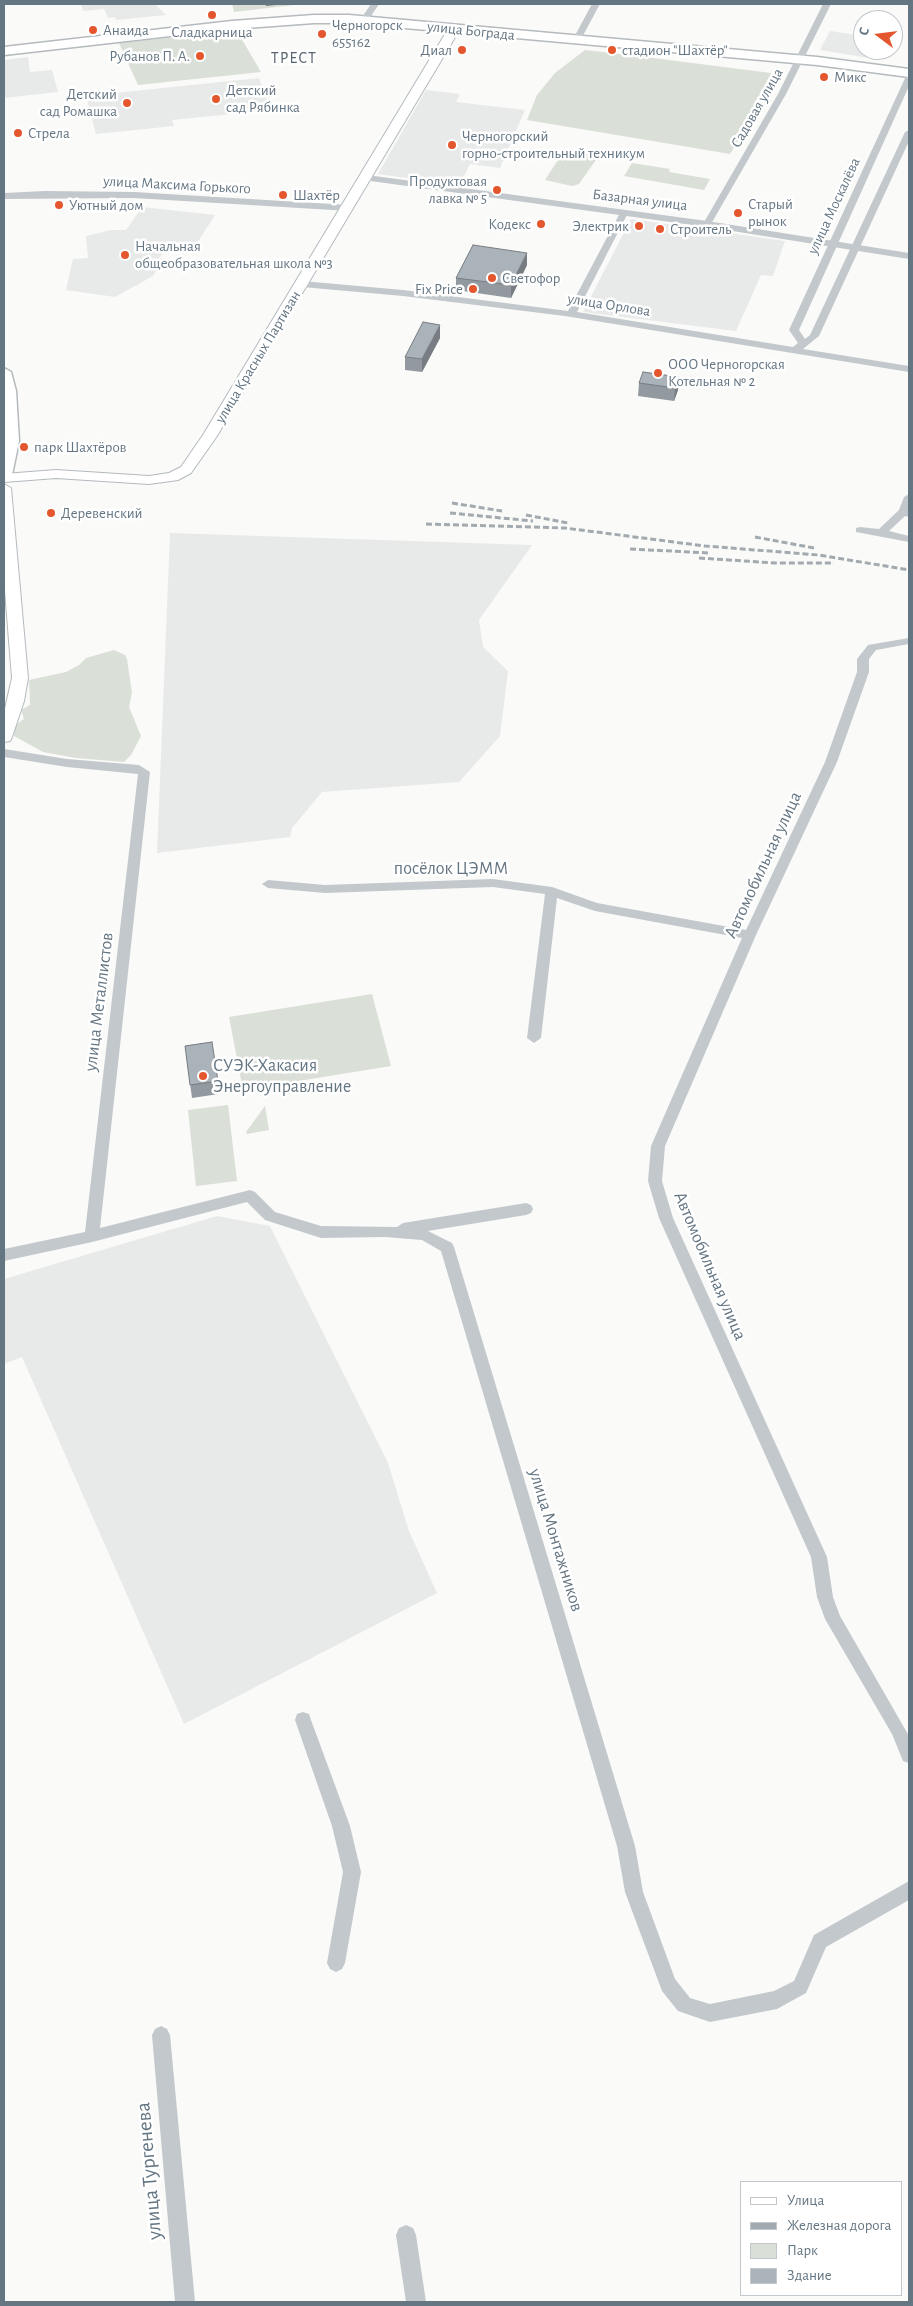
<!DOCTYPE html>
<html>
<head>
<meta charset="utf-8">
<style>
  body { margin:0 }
  #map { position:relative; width:913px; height:2306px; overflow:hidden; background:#fafaf8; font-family:"Alegreya Sans",sans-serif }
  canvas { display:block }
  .frame { position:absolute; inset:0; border:5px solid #657683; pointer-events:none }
  .legend { position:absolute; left:740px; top:2181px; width:162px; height:115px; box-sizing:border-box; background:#fff; border:1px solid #c1c8cd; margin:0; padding:6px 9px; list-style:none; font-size:15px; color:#657683 }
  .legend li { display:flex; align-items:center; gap:10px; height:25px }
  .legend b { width:25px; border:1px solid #c1c8cd }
  .north { position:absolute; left:853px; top:10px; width:50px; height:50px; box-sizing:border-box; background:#fff; border:1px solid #c1c8cd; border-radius:50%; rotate:285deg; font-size:14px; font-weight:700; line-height:20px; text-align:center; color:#657683 }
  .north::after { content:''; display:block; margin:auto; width:18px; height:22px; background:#e4572e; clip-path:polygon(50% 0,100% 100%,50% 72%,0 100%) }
</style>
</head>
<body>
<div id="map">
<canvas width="913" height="2306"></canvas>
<div class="frame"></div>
<ul class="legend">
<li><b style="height:6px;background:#fff"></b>Улица</li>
<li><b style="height:6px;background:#a2aab0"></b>Железная дорога</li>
<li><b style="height:14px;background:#dadfd7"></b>Парк</li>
<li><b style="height:14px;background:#aab3b9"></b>Здание</li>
</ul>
<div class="north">С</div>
</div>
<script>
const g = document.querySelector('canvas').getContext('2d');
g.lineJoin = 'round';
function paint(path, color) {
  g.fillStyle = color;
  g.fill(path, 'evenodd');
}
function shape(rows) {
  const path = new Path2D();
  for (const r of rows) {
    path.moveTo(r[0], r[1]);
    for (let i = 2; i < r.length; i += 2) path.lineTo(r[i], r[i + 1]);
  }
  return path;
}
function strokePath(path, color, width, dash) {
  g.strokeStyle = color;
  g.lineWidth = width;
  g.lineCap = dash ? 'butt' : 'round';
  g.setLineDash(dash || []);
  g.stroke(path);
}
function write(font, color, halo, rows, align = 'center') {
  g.font = font + ' "Alegreya Sans",sans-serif';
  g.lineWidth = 5;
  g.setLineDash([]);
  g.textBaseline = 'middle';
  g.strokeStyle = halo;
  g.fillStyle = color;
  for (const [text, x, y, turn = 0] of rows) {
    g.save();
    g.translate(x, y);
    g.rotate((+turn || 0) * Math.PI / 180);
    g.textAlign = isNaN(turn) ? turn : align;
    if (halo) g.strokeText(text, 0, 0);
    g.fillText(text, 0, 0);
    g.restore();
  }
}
paint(shape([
  [81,4,155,4,166,15,116,20,115,17,108,18,104,9,83,11],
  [830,31,863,36,863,50,873,50,869,58,820,50],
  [28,57,30,72,52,70,58,92,4,98,4,60],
  [259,78,271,110,172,120,174,126,96,134,86,96],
  [426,90,460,94,456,102,525,110,500,168,470,164,463,178,452,177,448,184,378,174],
  [142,207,215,215,192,251,167,247,159,258,163,259,153,276,115,297,66,290,73,259,88,258,86,236,111,230,126,230],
  [631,219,785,241,773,276,761,275,736,331,583,312],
  [170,533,532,545,479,620,483,647,508,671,500,736,459,782,322,792,292,828,290,837,157,853],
  [217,1216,270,1226,388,1463,409,1531,437,1593,184,1724,22,1357,4,1364,4,1279]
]), '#e8e9e9');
paint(shape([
  [232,4,302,4,234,12],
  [237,31,261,72,138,85,119,43],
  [585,50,637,56,779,74,730,154,527,120,537,95,555,73],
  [572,149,594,153,598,157,579,184,572,186,545,180,564,151],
  [632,163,670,169,669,172,710,179,704,190,624,176],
  [114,650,125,655,127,659,132,693,129,707,141,736,131,755,124,762,76,758,43,752,14,736,15,725,24,719,21,710,30,705,29,680,66,672,79,665,86,658],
  [372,994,391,1066,243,1090,229,1017],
  [228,1105,237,1181,196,1186,188,1110],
  [265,1106,269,1130,247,1134,246,1132]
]), '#dadfd7');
const secondary = shape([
  [454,26,460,29,217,436,191,473,178,480,149,484,56,478,4,482,4,474,56,470,149,476,169,473,181,467,203,435,448,29,454,26],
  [4,484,11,488,28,678,24,701,12,737,10,741,4,742,4,713,12,678,4,578,4,484]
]);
const primary = shape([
  [314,15,349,15,817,57,909,69,909,77,817,65,349,23,314,23,232,29,4,55,4,47,232,21,314,15],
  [4,368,11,372,16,391,19,441,12,475,4,480,4,368]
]);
strokePath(secondary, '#b3babf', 2);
strokePath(primary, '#b5babe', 3);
paint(shape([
  [371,4,379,4,367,22,361,22,360,20,371,4],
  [592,4,600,4,580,41,573,43,572,41,592,4],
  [823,4,831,4,786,94,711,224,704,226,703,224,778,94,823,4],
  [906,76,909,76,909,86,799,330,805,339,810,335,905,132,909,130,909,141,819,336,803,349,909,366,909,372,565,316,403,296,302,287,297,284,302,281,403,290,568,311,620,213,624,210,628,213,577,312,793,347,798,343,789,330,906,76],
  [45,191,134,192,349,205,353,208,349,211,134,198,4,199,4,193,45,191],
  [909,494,909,517,905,516,889,531,909,536,909,542,856,532,856,528,860,527,879,529,899,510,904,497,909,494],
  [909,638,909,644,876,650,869,659,869,672,837,762,756,935,665,1146,662,1181,673,1218,827,1557,833,1597,840,1616,909,1736,909,1763,903,1761,892,1734,825,1619,817,1597,811,1557,659,1218,648,1181,651,1146,742,938,595,911,557,898,541,1038,534,1043,527,1038,545,894,493,887,325,893,268,888,262,884,268,880,325,885,493,879,552,887,597,903,746,930,825,762,857,672,857,659,868,645,909,638],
  [4,749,67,759,139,765,150,772,100,1228,250,1190,255,1192,275,1212,321,1226,397,1227,403,1223,526,1203,531,1205,533,1209,531,1213,526,1215,428,1231,452,1243,454,1247,635,1846,643,1892,675,1979,690,1998,710,2004,774,1991,794,1981,814,1935,909,1881,909,1900,826,1947,806,1993,777,2009,710,2022,678,2011,662,1991,625,1892,617,1846,441,1251,422,1240,385,1237,321,1238,265,1220,247,1202,92,1242,4,1261,4,1249,85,1232,138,774,67,767,4,757,4,749],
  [303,1712,309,1714,311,1720,350,1826,361,1872,345,1963,342,1969,336,1972,330,1969,327,1963,343,1872,332,1826,295,1720,297,1714,303,1712],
  [161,2026,167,2029,170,2035,195,2302,175,2302,152,2035,155,2029,161,2026],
  [406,2225,413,2228,416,2235,426,2302,406,2302,396,2235,399,2228,406,2225]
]), '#c3c8cc');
paint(shape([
  [367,175,707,221,909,253,909,259,707,227,363,180,363,176,367,175]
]), '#c3c8cc');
paint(secondary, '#fff');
paint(primary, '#fff');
strokePath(shape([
  [452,503,502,511],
  [450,513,533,521],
  [526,515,568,523],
  [426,524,565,528,705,546,819,555,909,570],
  [755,537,814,548],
  [630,549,710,553],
  [699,558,775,563,834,563]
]), '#a2aab0', 3, [6, 3]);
paint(shape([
  [527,253,527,265,511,298,456,290,456,278],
  [440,338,422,372,405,370,405,357],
  [679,377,678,390,674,401,638,396,639,383],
  [212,1042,219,1094,192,1098,185,1046]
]), '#929a9f');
paint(shape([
  [266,4,285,4,266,6],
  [527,253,527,265,511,298,511,285],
  [440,325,440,338,422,372,422,359],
  [679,377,678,390,674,401,675,388]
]), '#777d82');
const building = shape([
  [473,245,527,253,511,285,456,278,473,245],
  [423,322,440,325,422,359,405,357,423,322],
  [643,372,679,377,675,388,639,383,643,372],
  [212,1042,218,1081,190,1085,185,1046,212,1042]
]);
paint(building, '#aab3b9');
strokePath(building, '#777d82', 1);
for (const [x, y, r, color] of [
  [212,15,5,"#e4572e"],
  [93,30,5,"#e4572e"],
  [322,34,5,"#e4572e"],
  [462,50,5,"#e4572e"],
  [612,50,5,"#e4572e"],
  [200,56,5,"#e4572e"],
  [824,77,5,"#e4572e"],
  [216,99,5,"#e4572e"],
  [127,103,5,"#e4572e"],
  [18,133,5,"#e4572e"],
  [452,145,5,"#e4572e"],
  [497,190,5,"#e4572e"],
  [283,195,5,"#e4572e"],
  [59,205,5,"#e4572e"],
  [738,213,5,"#e4572e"],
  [541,224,5,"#e4572e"],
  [639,226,5,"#e4572e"],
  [660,229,5,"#e4572e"],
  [125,255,5,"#e4572e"],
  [492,278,5,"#e4572e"],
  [473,289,5,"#e4572e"],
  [658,373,5,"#e4572e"],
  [24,447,5,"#e4572e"],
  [51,513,5,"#e4572e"],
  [203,1076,5,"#e4572e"]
]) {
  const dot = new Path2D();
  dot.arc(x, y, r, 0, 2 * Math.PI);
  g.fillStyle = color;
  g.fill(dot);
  strokePath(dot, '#fff', 2);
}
write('15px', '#657683', '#fff', [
  ["Черногорск",332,25],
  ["655162",332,42],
  ["Анаида",103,30],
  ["Сладкарница",212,32,"center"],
  ["Диал",452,50,"right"],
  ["стадион \"Шахтёр\"",622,50],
  ["Рубанов П. А.",190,56,"right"],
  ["Микс",834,77],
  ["Детский",226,90],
  ["сад Рябинка",226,107],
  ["Детский",117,94,"right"],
  ["сад Ромашка",117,111,"right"],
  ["Стрела",28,133],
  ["Черногорский",462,136],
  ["горно-строительный техникум",462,153],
  ["Продуктовая",487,181,"right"],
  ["лавка № 5",487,198,"right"],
  ["Шахтёр",293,195],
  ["Старый",748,204],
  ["рынок",748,221],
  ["Уютный дом",69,205],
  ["Кодекс",531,224,"right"],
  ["Электрик",629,226,"right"],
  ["Строитель",670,229],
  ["Начальная",135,246],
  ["общеобразовательная школа №3",135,263],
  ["Светофор",502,278],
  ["Fix Price",463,289,"right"],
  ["ООО Черногорская",668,364],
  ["Котельная № 2",668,381],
  ["парк Шахтёров",34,447],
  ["Деревенский",61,513]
], 'left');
write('15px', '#657683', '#fff', [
  ["улица Бограда",471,31,6],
  ["Садовая улица",757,108,-60],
  ["улица Максима Горького",177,185,3],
  ["Базарная улица",640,200,7],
  ["улица Москалёва",834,206,-65],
  ["улица Орлова",609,305,9],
  ["улица Красных Партизан",258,357,-59]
]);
g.letterSpacing = '1px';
write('16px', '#57646e', '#fff', [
  ["ТРЕСТ",294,58]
]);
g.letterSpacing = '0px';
write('18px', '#657683', '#fff', [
  ["Автомобильная улица",763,865,-65],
  ["посёлок ЦЭММ",451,869],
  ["улица Металлистов",99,1002,-83],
  ["Автомобильная улица",710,1266,67],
  ["улица Монтажников",556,1540,73]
]);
write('18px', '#657683', '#fff', [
  ["СУЭК-Хакасия",213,1066],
  ["Энергоуправление",213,1087]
], 'left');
write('21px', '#657683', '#fff', [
  ["улица Тургенева",149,2171,-95]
]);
</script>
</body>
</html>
